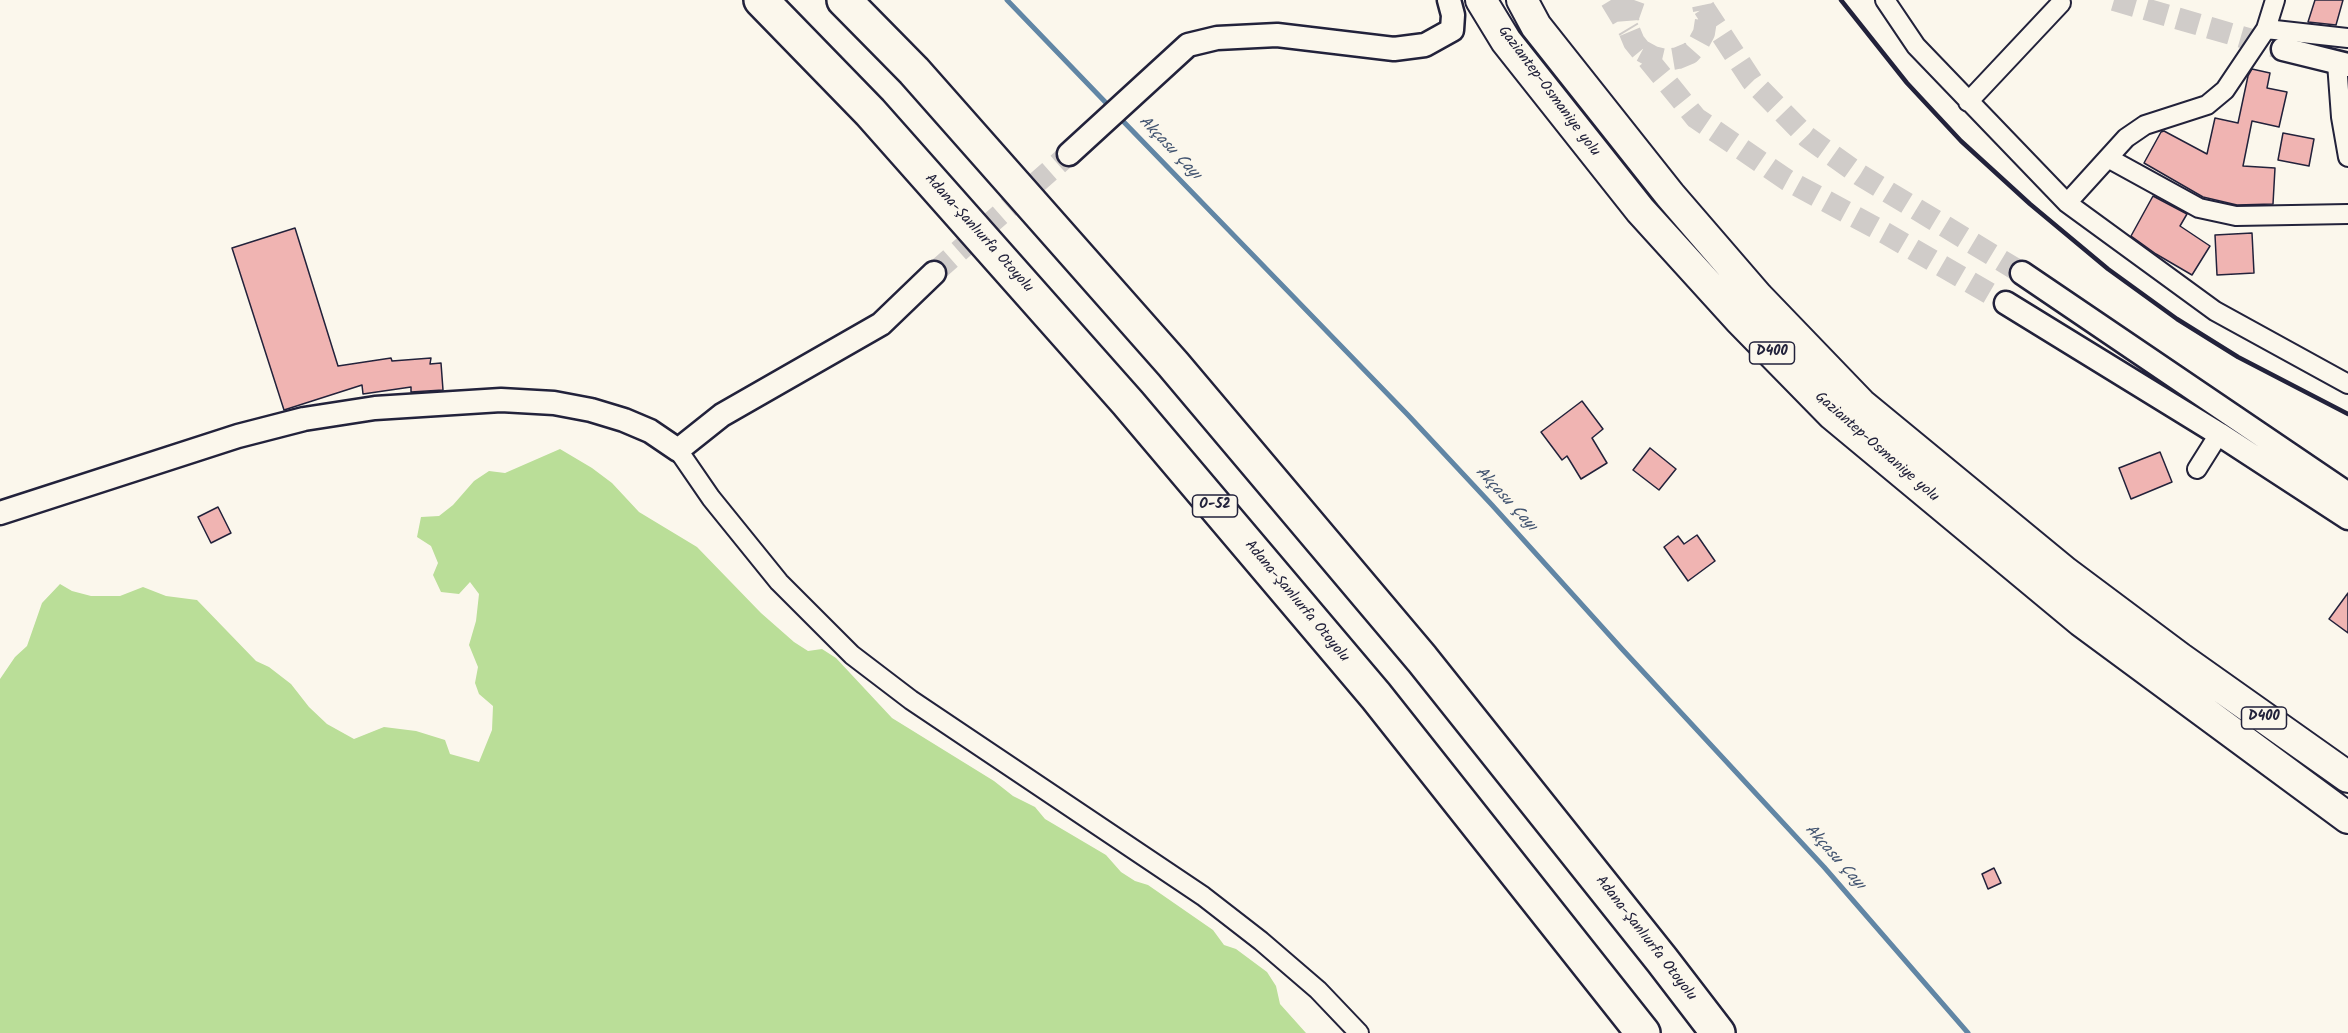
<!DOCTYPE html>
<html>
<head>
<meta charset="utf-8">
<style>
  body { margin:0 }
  canvas { display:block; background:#fbf7ec }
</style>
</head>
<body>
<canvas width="2348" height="1033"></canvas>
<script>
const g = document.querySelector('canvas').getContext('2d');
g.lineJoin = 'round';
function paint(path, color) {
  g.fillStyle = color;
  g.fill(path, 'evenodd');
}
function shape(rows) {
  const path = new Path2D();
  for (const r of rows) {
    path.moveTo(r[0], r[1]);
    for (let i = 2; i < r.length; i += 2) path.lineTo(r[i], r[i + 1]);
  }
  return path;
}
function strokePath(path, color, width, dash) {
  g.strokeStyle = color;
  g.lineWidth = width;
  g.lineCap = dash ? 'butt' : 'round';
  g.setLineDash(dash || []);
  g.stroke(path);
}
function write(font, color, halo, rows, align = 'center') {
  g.font = font + ' Kalam,sans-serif';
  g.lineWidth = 6;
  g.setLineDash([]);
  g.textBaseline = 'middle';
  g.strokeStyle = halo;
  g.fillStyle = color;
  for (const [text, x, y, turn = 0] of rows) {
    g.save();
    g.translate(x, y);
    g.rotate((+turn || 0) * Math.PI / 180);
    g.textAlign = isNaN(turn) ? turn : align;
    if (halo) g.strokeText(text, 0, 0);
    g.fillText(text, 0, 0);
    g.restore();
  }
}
paint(shape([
  [560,449,592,468,612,483,639,512,697,547,761,613,794,642,808,651,822,649,836,658,892,718,994,781,1013,796,1035,807,1045,819,1106,855,1121,872,1135,881,1148,885,1213,930,1224,945,1236,949,1267,972,1276,986,1280,1004,1306,1033,0,1033,0,679,15,657,27,646,42,603,60,584,72,591,91,596,120,596,143,587,166,596,197,600,256,661,269,667,291,684,309,707,327,724,354,739,384,727,416,731,445,740,450,754,479,762,492,730,493,706,479,694,475,683,478,667,469,645,476,621,479,594,470,582,459,594,441,592,433,575,438,563,431,546,417,537,421,517,439,516,453,505,474,481,489,471,505,473]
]), '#bade98');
strokePath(shape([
  [1007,0,1111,108],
  [1119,117,1408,415,1492,505,1622,649,1824,867,1968,1033]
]), '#6186a5', 5);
const building = shape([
  [2315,0,2343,0,2336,25,2308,22,2315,0],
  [2252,69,2270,73,2267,88,2287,92,2279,127,2252,121,2243,166,2275,168,2273,204,2237,205,2203,197,2144,163,2161,132,2164,131,2207,154,2215,118,2238,123,2248,76,2252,69],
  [2283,133,2314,139,2309,166,2278,160,2283,133],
  [2153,196,2187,214,2180,226,2210,246,2192,275,2156,254,2131,236,2153,196],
  [295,228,338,366,391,358,392,361,431,358,430,364,441,363,443,390,411,392,411,387,363,394,362,385,284,410,232,248,295,228],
  [2252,233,2254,273,2217,275,2215,235,2252,233],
  [1582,401,1603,429,1592,438,1607,463,1581,479,1567,456,1562,460,1541,432,1582,401],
  [1650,448,1676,469,1659,490,1633,470,1650,448],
  [2160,452,2172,482,2131,499,2119,468,2160,452],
  [218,507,231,533,211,543,198,517,218,507],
  [1697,535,1715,561,1688,581,1664,547,1678,536,1684,544,1697,535],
  [2348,593,2348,633,2329,619,2348,593],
  [1994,868,2001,883,1988,889,1982,874,1994,868]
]);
paint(building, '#f0b4b2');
strokePath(building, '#22223b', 1.5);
strokePath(shape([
  [1611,0,1629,30],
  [1634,0,1628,17,1629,30,1634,42,1696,118,1787,180,1885,233,2006,303],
  [2114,0,2283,49],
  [1704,8,1752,81,1807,137,1860,175,2022,273],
  [1642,51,1653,57,1666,60,1678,58,1690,53,1698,44,1704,33,1706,20,1703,5],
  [934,273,1069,154]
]), '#d0ccc9', 22, [22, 11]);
const minor = shape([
  [1885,0,1916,46,2067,203,2215,311,2348,384],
  [2266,29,2348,38],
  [2337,63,2341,117,2348,157],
  [1968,102,2061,3],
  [2108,158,2199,208,2236,216,2348,214],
  [2067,203,2126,138,2145,125,2207,105,2225,90,2266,29,2275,0],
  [678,450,711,498,779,582,852,655,911,700,1203,896,1261,941,1318,990,1359,1033],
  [2197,469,2219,434]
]);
const tertiary = shape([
  [2283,49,2348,65],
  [1069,154,1188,45,1217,38,1277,35,1394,49,1425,45,1452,30,1453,15,1449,0],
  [2022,273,2348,494],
  [2006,303,2219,434,2348,518],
  [0,513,238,436,304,419,375,408,501,400,554,403,591,410,624,420,650,431,678,450,722,415,881,324,934,273]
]);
const trunk = shape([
  [1481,0,1506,41,1640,210,1739,319,1833,415,2081,621,2348,818],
  [1522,0,1536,26,1670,195,1758,297,1861,404,2065,572,2180,658,2348,777]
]);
const motorway = shape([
  [761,0,870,112,1128,403,1376,696,1643,1033],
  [844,0,914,71,1173,364,1422,659,1662,960,1718,1033]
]);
strokePath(minor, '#22223b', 22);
strokePath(tertiary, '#22223b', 27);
strokePath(trunk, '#22223b', 34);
strokePath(motorway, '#22223b', 38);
strokePath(minor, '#fbf7ec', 18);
strokePath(tertiary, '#fbf7ec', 22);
strokePath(trunk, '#fbf7ec', 30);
strokePath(motorway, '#fbf7ec', 33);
strokePath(shape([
  [1841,0,1907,83,1961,141,2030,204,2108,269,2177,319,2238,357,2348,414]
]), '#22223b', 4.5);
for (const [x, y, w] of [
  [1772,353,45],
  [1215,506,45],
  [2264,718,45]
]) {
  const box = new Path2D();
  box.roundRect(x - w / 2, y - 11, w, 22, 4.5);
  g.fillStyle = '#fbf7ec';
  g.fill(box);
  strokePath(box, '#22223b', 1.5);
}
write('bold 14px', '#22223b', null, [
  ["D400",1772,353],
  ["O-52",1215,506],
  ["D400",2264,718]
]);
write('15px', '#22223b', '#fbf7ec', [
  ["Gaziantep-Osmaniye yolu",1548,92,53],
  ["Adana-Şanlıurfa Otoyolu",978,234,48],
  ["Gaziantep-Osmaniye yolu",1876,448,41],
  ["Adana-Şanlıurfa Otoyolu",1296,602,50],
  ["Adana-Şanlıurfa Otoyolu",1645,939,52]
]);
write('italic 16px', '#425470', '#fbf7ec', [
  ["Akçasu Çayı",1169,149,46],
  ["Akçasu Çayı",1505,500,47],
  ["Akçasu Çayı",1834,858,48]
]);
</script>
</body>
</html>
